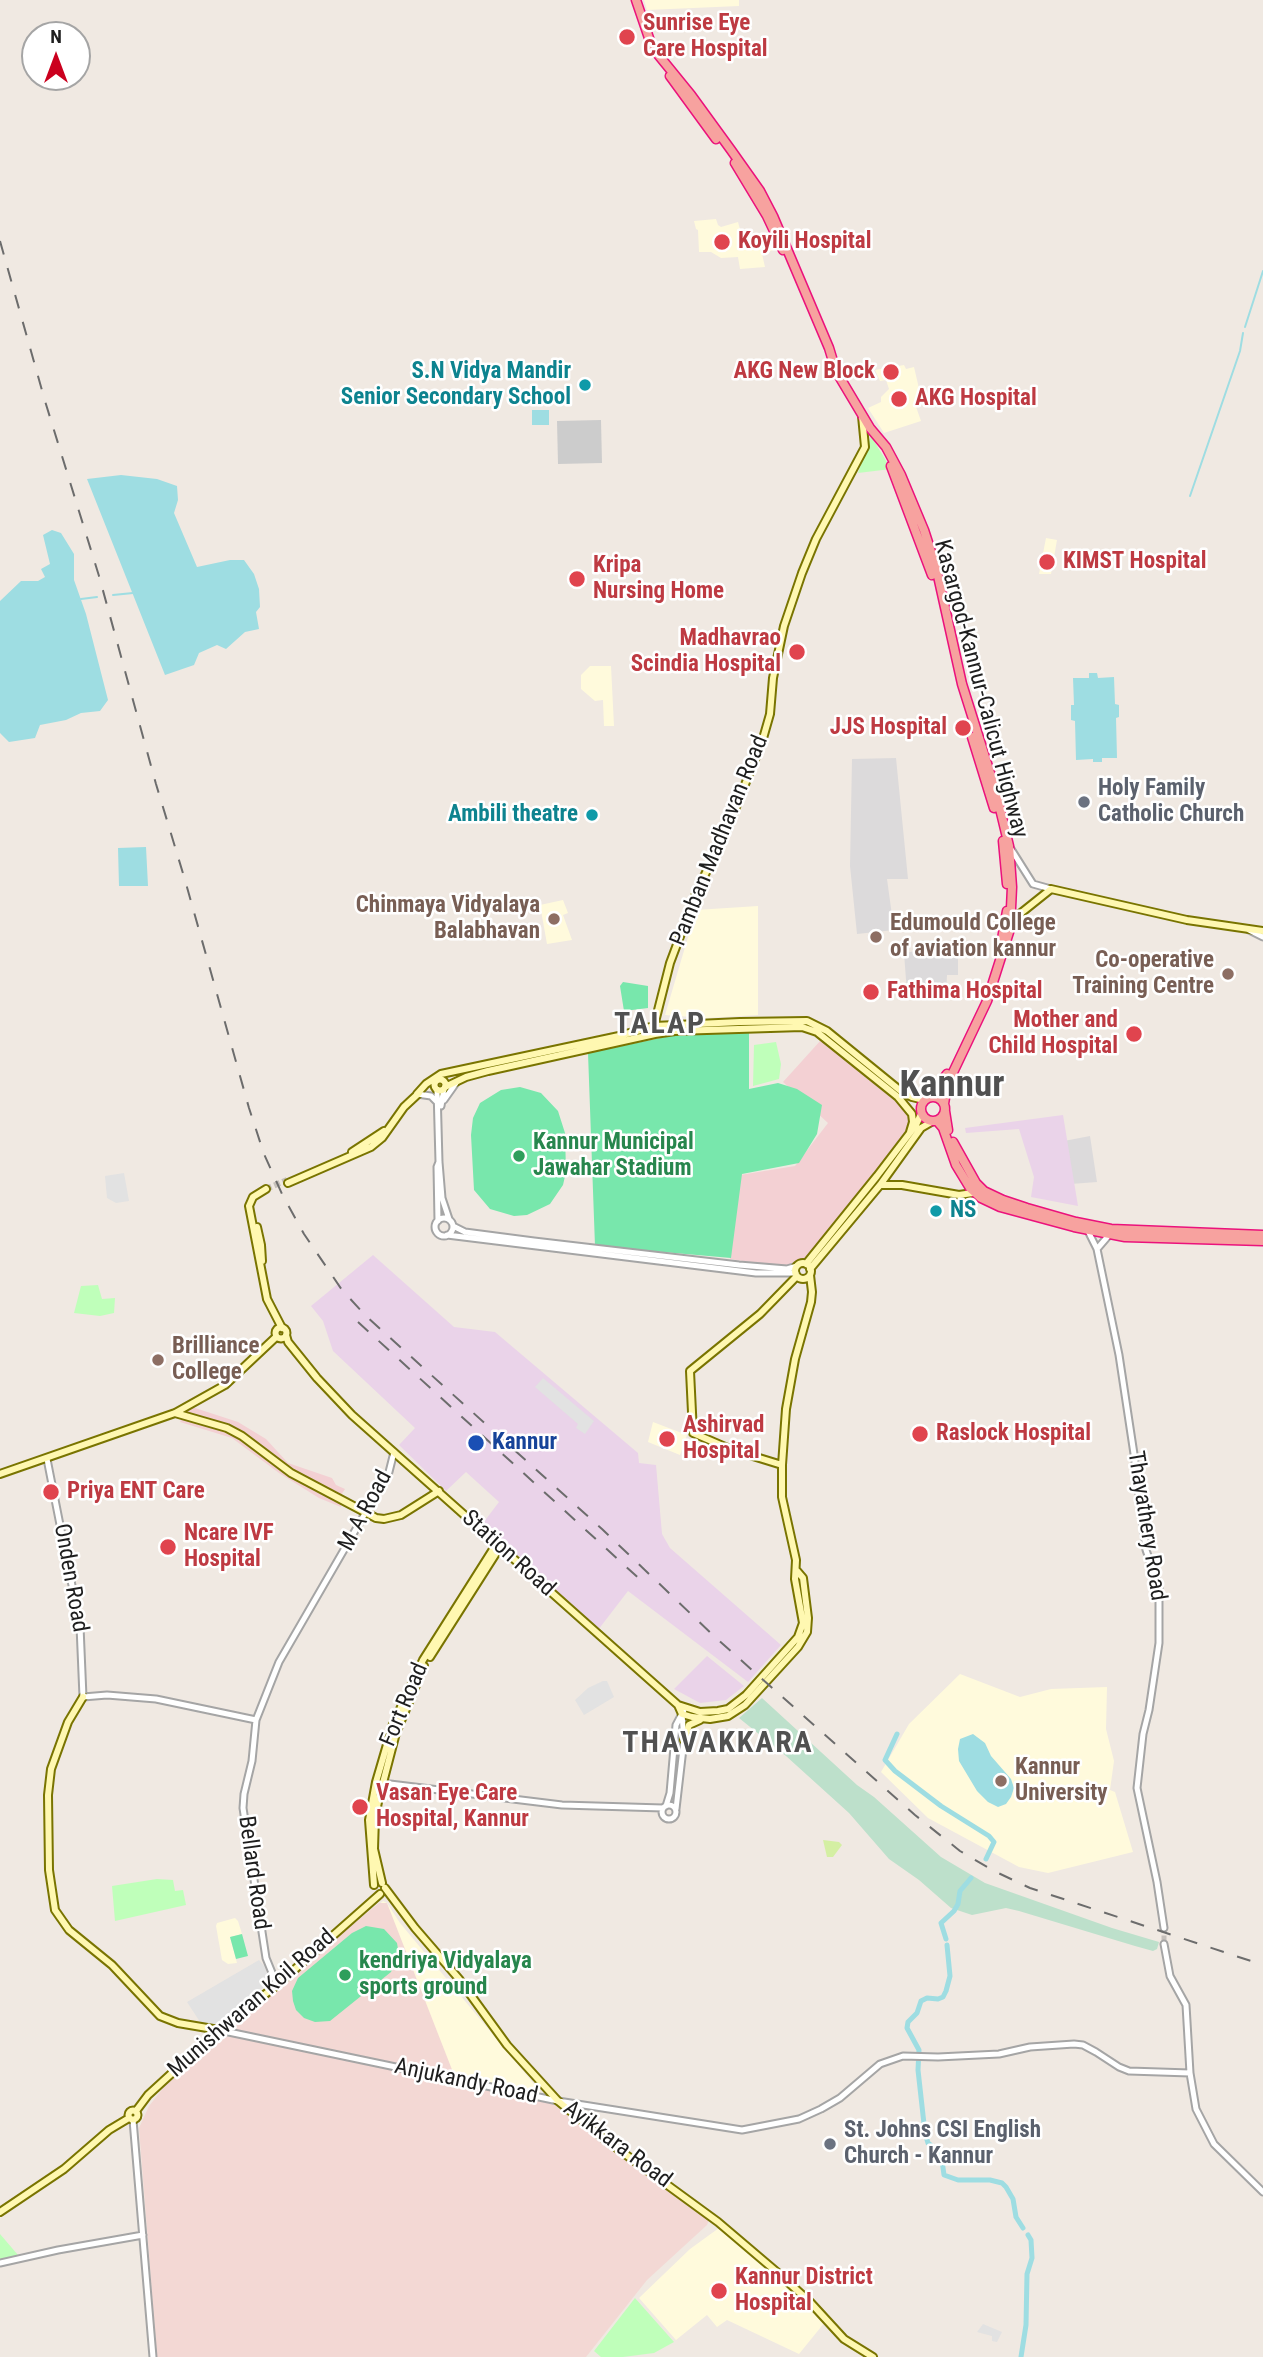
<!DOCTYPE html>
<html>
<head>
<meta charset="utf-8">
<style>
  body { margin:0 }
  #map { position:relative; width:1263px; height:2357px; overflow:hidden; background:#f0e9e2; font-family:"Roboto Condensed",sans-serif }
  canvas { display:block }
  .north { position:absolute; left:21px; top:21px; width:70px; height:70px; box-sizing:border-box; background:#fff; border:2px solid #a5a5a5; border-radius:50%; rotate:0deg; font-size:19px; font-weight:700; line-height:28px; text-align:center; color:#1e1e1e }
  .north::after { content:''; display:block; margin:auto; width:24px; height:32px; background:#cb001e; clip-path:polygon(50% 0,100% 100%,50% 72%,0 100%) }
</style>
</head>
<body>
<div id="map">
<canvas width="1263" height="2357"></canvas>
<div class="north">N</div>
</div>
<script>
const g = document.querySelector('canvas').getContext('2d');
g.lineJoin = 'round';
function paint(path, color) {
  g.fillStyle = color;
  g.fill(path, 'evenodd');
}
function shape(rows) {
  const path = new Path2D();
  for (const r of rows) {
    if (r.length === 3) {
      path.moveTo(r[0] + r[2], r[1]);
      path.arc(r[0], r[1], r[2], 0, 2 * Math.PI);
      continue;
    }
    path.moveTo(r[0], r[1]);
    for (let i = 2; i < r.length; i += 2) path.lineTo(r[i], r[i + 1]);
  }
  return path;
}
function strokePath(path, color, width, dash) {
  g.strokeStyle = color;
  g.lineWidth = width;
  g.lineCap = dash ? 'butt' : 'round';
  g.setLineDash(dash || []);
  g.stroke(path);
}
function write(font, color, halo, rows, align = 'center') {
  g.font = font + ' "Roboto Condensed",sans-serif';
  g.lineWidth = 5;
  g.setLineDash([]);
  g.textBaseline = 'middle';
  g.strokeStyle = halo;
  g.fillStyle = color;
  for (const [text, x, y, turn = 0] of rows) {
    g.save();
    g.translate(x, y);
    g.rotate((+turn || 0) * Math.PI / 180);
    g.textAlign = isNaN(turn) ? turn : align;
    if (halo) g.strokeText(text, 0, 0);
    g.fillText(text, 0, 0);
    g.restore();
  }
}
paint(shape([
  [896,758,908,879,887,879,894,930,857,934,850,866,852,759],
  [964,943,965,958,958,958,958,975,947,975,946,996,920,999,919,995,907,993,904,953],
  [1090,1136,1097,1182,1071,1184,1064,1141]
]), '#dcdadb');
paint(shape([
  [821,1040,908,1112,911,1121,906,1134,810,1253,800,1262,781,1267,730,1259,740,1175,795,1166,828,1123,783,1082],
  [189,1406,238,1422,266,1439,288,1463,332,1478,336,1485,345,1489,341,1495,341,1507,319,1498,279,1473,232,1438,180,1422]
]), '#f3d0d3');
paint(shape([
  [1063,1115,1078,1206,1031,1197,1034,1177,1019,1129,966,1133,965,1128],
  [373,1255,454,1327,495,1332,638,1453,639,1463,656,1465,662,1534,670,1548,781,1645,748,1682,628,1591,598,1630,483,1523,499,1502,466,1472,446,1491,399,1445,415,1428,333,1351,323,1321,311,1306],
  [707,1656,744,1686,726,1700,700,1703,674,1689]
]), '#ead3e9');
paint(shape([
  [644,0,739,0,739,6,647,10],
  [716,219,718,225,721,227,738,222,745,248,772,240,776,249,762,254,765,267,740,269,738,257,721,258,711,252,699,252,698,230,696,229,694,221],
  [904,365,906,369,914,367,921,397,914,401,921,421,884,433,868,408,881,402,881,397,889,389,886,380,880,381,875,370],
  [1046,538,1057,540,1051,574,1039,574],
  [590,666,611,666,614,726,604,726,603,700,595,701,581,689,581,675],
  [563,900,568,913,563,915,572,940,547,944,540,905],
  [758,906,758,1015,705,1018,665,1015,696,910],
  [653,1422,687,1435,680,1455,648,1442],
  [960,1674,1020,1697,1051,1689,1107,1687,1106,1729,1114,1761,1110,1790,1115,1792,1133,1852,1048,1873,1019,1867,928,1818,881,1772,909,1724],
  [383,1901,387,1903,400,1923,544,2096,239,2028],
  [235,1918,238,1921,242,1934,230,1937,237,1963,228,1964,222,1960,216,1926,217,1923],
  [719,2228,761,2261,825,2322,799,2354,727,2320,717,2327,707,2315,676,2340,639,2298,690,2249]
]), '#fffadc');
paint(shape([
  [601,420,602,463,558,464,557,421]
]), '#ccc');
paint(shape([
  [379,1903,387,1903,458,2085,553,2104,709,2220,707,2225,647,2280,586,2357,157,2357,139,2128,149,2106,165,2086,198,2057,223,2036,233,2037,236,2021]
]), '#f3d8d4');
paint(shape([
  [823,1840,839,1842,842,1845,833,1857,827,1857]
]), '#d4efa3');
paint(shape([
  [762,1698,857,1785,874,1797,941,1857,985,1883,1112,1928,1159,1942,1157,1949,1153,1951,1135,1946,1019,1911,1006,1908,972,1915,951,1908,919,1880,889,1859,849,1813,786,1756,739,1718]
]), '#bde0cb');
paint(shape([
  [871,436,891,469,858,473],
  [776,1042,781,1064,779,1079,753,1086,754,1045],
  [98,1285,102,1299,115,1298,114,1313,100,1316,74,1313,81,1286],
  [157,1879,173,1880,175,1891,183,1890,186,1905,115,1921,112,1886],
  [0,2234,18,2255,0,2260],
  [635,2298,674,2342,654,2353,623,2357,601,2357,594,2351]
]), '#bfffba');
paint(shape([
  [623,982,648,986,648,1008,624,1011,620,986],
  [749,1031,749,1089,778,1083,797,1089,822,1105,817,1134,799,1163,742,1174,731,1258,595,1246,588,1053,675,1035],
  [520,1087,541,1093,558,1111,565,1133,566,1172,563,1185,550,1204,527,1215,514,1216,490,1209,474,1190,471,1135,473,1118,480,1103,501,1090],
  [366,1926,384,1929,397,1943,399,1955,391,1972,330,2021,315,2022,304,2018,296,2010,293,2001,292,1991,298,1978,352,1933],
  [242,1934,248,1956,236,1959,230,1937]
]), '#78e7ac');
paint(shape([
  [124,1173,129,1201,116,1203,107,1198,105,1176],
  [543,1378,594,1421,585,1434,576,1428,578,1424,535,1387],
  [603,1681,607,1681,614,1697,584,1715,575,1700,588,1688],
  [259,1960,265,1967,270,1982,221,2023,211,2026,200,2022,187,2002],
  [983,2324,1002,2332,997,2342,992,2341,992,2336,977,2332]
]), '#e2e2e2');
paint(shape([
  [532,410,549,410,549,425,532,425],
  [121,475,157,479,177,486,178,500,174,513,197,567,230,560,244,560,254,574,259,589,260,607,256,612,259,629,245,632,226,649,217,645,199,653,194,665,165,675,87,479],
  [52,530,61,533,74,554,74,580,86,614,108,700,100,711,81,713,66,720,40,725,35,738,9,742,0,733,0,601,21,581,38,581,45,577,41,569,50,564,43,535],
  [1089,673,1097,673,1098,678,1114,677,1115,704,1119,705,1119,717,1116,718,1117,758,1102,758,1102,762,1093,762,1093,759,1076,760,1075,721,1071,720,1071,705,1074,705,1073,678,1089,678],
  [146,847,148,886,119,886,118,848],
  [973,1734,985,1743,991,1756,1011,1779,1014,1788,1011,1797,1006,1804,998,1807,988,1802,977,1791,959,1761,958,1749,960,1739]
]), '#9edde2');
strokePath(shape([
  [1245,327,1263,271],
  [1190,496,1240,351,1243,333],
  [113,595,133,593],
  [81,599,97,597]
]), '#9edde2', 2);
strokePath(shape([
  [897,1734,885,1760,895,1771,941,1806,989,1836,994,1842,986,1859],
  [946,1939,941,1923,954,1911,958,1904,960,1891,971,1878],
  [947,1945,950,1976,946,1991,943,1997,938,1999,927,1998,921,2001,917,2013,908,2022,907,2028,919,2050,918,2070,925,2133,928,2143,941,2153,944,2175,958,2180,990,2180,1002,2183,1006,2187,1013,2199,1016,2217,1023,2228],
  [1021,2357,1026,2325,1027,2274,1032,2258,1031,2240,1028,2235]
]), '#9edde2', 5);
strokePath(shape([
  [1164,1928,1164,1944]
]), '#c6c0bb', 5, [5, 2.5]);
strokePath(shape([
  [266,1189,287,1180]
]), '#c6c0bb', 6, [6, 3]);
const tertiary = shape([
  [1011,849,1033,884,1051,889],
  [1249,930,1263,937],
  [437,1089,439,1162,442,1198,449,1219],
  [417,1094,431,1096,437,1102],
  [444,1100,456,1083],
  [441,1106,444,1088],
  [444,1227,9],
  [438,1221,437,1167,439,1162],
  [453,1226,465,1232,534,1241,739,1265,787,1269,797,1266],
  [1088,1231,1097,1249,1119,1355,1134,1454,1146,1550,1159,1587,1159,1643,1149,1710,1143,1734,1137,1788,1157,1882,1164,1928],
  [447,1235,756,1273,796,1273],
  [1097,1249,1109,1235],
  [47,1459,80,1626,83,1697,107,1695,156,1699,256,1720],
  [382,1783,562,1805,663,1808],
  [669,1812,7],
  [666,1806,670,1793,676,1725,684,1710],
  [676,1809,684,1740,682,1714],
  [1164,1944,1170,1976,1186,2005,1190,2073,1196,2109,1214,2144,1263,2192],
  [277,1985,266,1958,243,1808,244,1794,252,1761,256,1720,279,1662,389,1472,394,1452],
  [219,2030,558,2101,742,2130,799,2119,821,2109,840,2098,880,2064,903,2056,938,2057,999,2054,1030,2047,1074,2044,1083,2045,1096,2052,1119,2067,1129,2071,1190,2073],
  [133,2120,153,2357],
  [0,2263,58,2250,143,2235]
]);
const secondary = shape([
  [1011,921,1051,889,1187,920,1263,931],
  [655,1034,654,1026,670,963,697,891,728,827,762,742,770,714,773,678,784,626,802,573,816,539,865,447,862,416],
  [440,1085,5.5],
  [445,1087,466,1077,488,1071,655,1034,675,1031,802,1027,817,1032,898,1097,912,1114,913,1122,910,1132],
  [417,1094,426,1084,441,1074,619,1036,654,1026,740,1022,807,1021,827,1031,902,1092,912,1097,924,1100],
  [352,1152,384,1131],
  [288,1183,371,1147,382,1138,404,1107,419,1093],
  [880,1185,902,1185,959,1195,979,1192],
  [266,1189,253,1197,249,1206,267,1299,282,1328],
  [257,1227,261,1245,262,1261],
  [803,1271,8],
  [806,1264,877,1176,916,1125,921,1114],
  [810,1269,880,1185,921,1128,933,1121],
  [281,1333,5.5],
  [286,1335,288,1342,317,1378,352,1415,678,1705,700,1712,718,1711,728,1709,746,1695,798,1637,803,1623,795,1579,796,1560,782,1497,782,1465,786,1409,795,1359,811,1302,812,1292,810,1275],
  [175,1413,227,1428,242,1436,291,1473,376,1518,384,1519,401,1515,439,1491],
  [782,1465,730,1449,693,1433,690,1371,760,1314,797,1276],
  [0,1474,175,1413,225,1385,276,1337],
  [430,1657,500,1547],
  [83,1697,68,1722,51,1769,48,1795,49,1870,55,1910,69,1930,112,1965,160,2016,178,2023,219,2030],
  [678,1705,682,1714,692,1717,710,1719,728,1716,745,1705,798,1647,807,1632,808,1618,803,1578,797,1571],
  [684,1740,689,1725,700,1720],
  [382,1883,374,1849,375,1817,378,1802,396,1733,424,1666],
  [374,1885,369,1820,376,1782,393,1724,423,1660,497,1543],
  [385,1888,415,1928,459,1979,507,2045,558,2101,603,2138,718,2222,778,2273,810,2302,844,2339,873,2357],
  [133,2115,4.5],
  [136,2111,148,2095,219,2030,277,1985,380,1894],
  [0,2212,64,2169,109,2130,129,2118]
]);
const trunk = shape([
  [636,0,650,41,656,52,691,95,731,150,760,191,773,216,829,348,836,371,870,428,886,447,901,475,924,530,936,567,962,684,996,792,1009,846,1012,887,1010,929,987,1001,947,1085,944,1104],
  [670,76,716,139],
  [735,163,767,216,783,250],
  [891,466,932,575],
  [972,737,994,808],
  [1003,841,1007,884],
  [1002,939,1007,911],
  [933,1109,12],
  [930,1097,947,1074],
  [945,1111,948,1130],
  [937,1121,943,1128,956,1165,970,1188,981,1198,1000,1207,1074,1227,1125,1237,1263,1241],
  [953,1142,976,1183,984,1191,1003,1200,1027,1208,1076,1222,1111,1229,1263,1235]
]);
strokePath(tertiary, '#a5a5a5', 9);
strokePath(secondary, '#797400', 10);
strokePath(trunk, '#eb127c', 11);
strokePath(tertiary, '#fff', 5);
strokePath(secondary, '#fff8b1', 6);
strokePath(trunk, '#f7a29f', 8);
strokePath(shape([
  [0,241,45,401,99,576,156,784,185,880,249,1108,264,1154,282,1194,304,1234,342,1290,367,1317,602,1529,715,1637,915,1815,960,1851,994,1871,1030,1888,1263,1965],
  [358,1322,645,1584]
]), '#6c6c6c', 2, [14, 14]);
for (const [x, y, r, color] of [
  [627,37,9,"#e0444e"],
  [722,242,9,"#e0444e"],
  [891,372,9,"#e0444e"],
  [585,385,7,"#0f9aa8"],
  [899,399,9,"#e0444e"],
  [1047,562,9,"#e0444e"],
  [577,579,9,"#e0444e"],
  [797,652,9,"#e0444e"],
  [963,728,9,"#e0444e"],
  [1084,802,7,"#6b7280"],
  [592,815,7,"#0f9aa8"],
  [554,919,7,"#8d6e63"],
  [876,937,7,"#8d6e63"],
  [1228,974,7,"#8d6e63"],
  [871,992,9,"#e0444e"],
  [1134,1034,9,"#e0444e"],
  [519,1156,7,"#2e9e5b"],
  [936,1211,7,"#0f9aa8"],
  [158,1360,7,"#8d6e63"],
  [920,1434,9,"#e0444e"],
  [667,1439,9,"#e0444e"],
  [476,1443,9,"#1a4fb4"],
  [51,1492,9,"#e0444e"],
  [168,1547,9,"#e0444e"],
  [1001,1781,7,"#8d6e63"],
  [360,1807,9,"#e0444e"],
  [345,1975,7,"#2e9e5b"],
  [830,2144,7,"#6b7280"],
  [719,2291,9,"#e0444e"]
]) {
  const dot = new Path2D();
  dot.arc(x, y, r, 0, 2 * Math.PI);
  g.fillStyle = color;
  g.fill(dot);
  strokePath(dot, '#fff', 2.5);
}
write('bold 23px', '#be3a42', '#fff', [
  ["Sunrise Eye",643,24],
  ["Care Hospital",643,50],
  ["Koyili Hospital",738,242],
  ["AKG New Block",875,372,"right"],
  ["AKG Hospital",915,399],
  ["KIMST Hospital",1063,562],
  ["Kripa",593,566],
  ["Nursing Home",593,592],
  ["Madhavrao",781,639,"right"],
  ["Scindia Hospital",781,665,"right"],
  ["JJS Hospital",947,728,"right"],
  ["Fathima Hospital",887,992],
  ["Mother and",1118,1021,"right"],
  ["Child Hospital",1118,1047,"right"],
  ["Ashirvad",683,1426],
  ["Hospital",683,1452],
  ["Raslock Hospital",936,1434],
  ["Priya ENT Care",67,1492],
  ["Ncare IVF",184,1534],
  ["Hospital",184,1560],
  ["Vasan Eye Care",376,1794],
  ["Hospital, Kannur",376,1820],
  ["Kannur District",735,2278],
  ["Hospital",735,2304]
], 'left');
write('bold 23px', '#0d838f', '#fff', [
  ["S.N Vidya Mandir",571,372],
  ["Senior Secondary School",571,398],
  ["Ambili theatre",578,815],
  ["NS",950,1211,"left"]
], 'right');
write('23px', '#1e1e1e', '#fff', [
  ["Kasargod-Kannur-Calicut Highway",980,689,75],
  ["Pamban Madhavan Road",720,841,-68],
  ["M A Road",366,1511,-62],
  ["Thayathery Road",1146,1526,81],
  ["Station Road",508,1554,42],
  ["Onden Road",70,1578,80],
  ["Fort Road",405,1705,-67],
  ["Bellard Road",253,1873,82],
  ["Munishwaran Koil Road",252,2004,-41],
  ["Anjukandy Road",466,2082,12],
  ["Ayikkara Road",617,2145,37]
]);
write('bold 23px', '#5b616d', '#fff', [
  ["Holy Family",1098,789],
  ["Catholic Church",1098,815],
  ["St. Johns CSI English",844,2131],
  ["Church - Kannur",844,2157]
], 'left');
write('bold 23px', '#785e54', '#fff', [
  ["Chinmaya Vidyalaya",540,906,"right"],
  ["Balabhavan",540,932,"right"],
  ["Edumould College",890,924],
  ["of aviation kannur",890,950],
  ["Co-operative",1214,961,"right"],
  ["Training Centre",1214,987,"right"],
  ["Brilliance",172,1347],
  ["College",172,1373],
  ["Kannur",1015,1768],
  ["University",1015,1794]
], 'left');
write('bold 23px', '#27864d', '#fff', [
  ["Kannur Municipal",533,1143],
  ["Jawahar Stadium",533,1169],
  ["kendriya Vidyalaya",359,1962],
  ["sports ground",359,1988]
], 'left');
write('bold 23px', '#164399', '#fff', [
  ["Kannur",492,1443]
], 'left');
g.letterSpacing = '2px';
write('bold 30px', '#515151', '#fff', [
  ["TALAP",660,1025],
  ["THAVAKKARA",718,1744]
]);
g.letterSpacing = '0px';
write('bold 37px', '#515151', '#fff', [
  ["Kannur",952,1087]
]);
</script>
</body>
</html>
